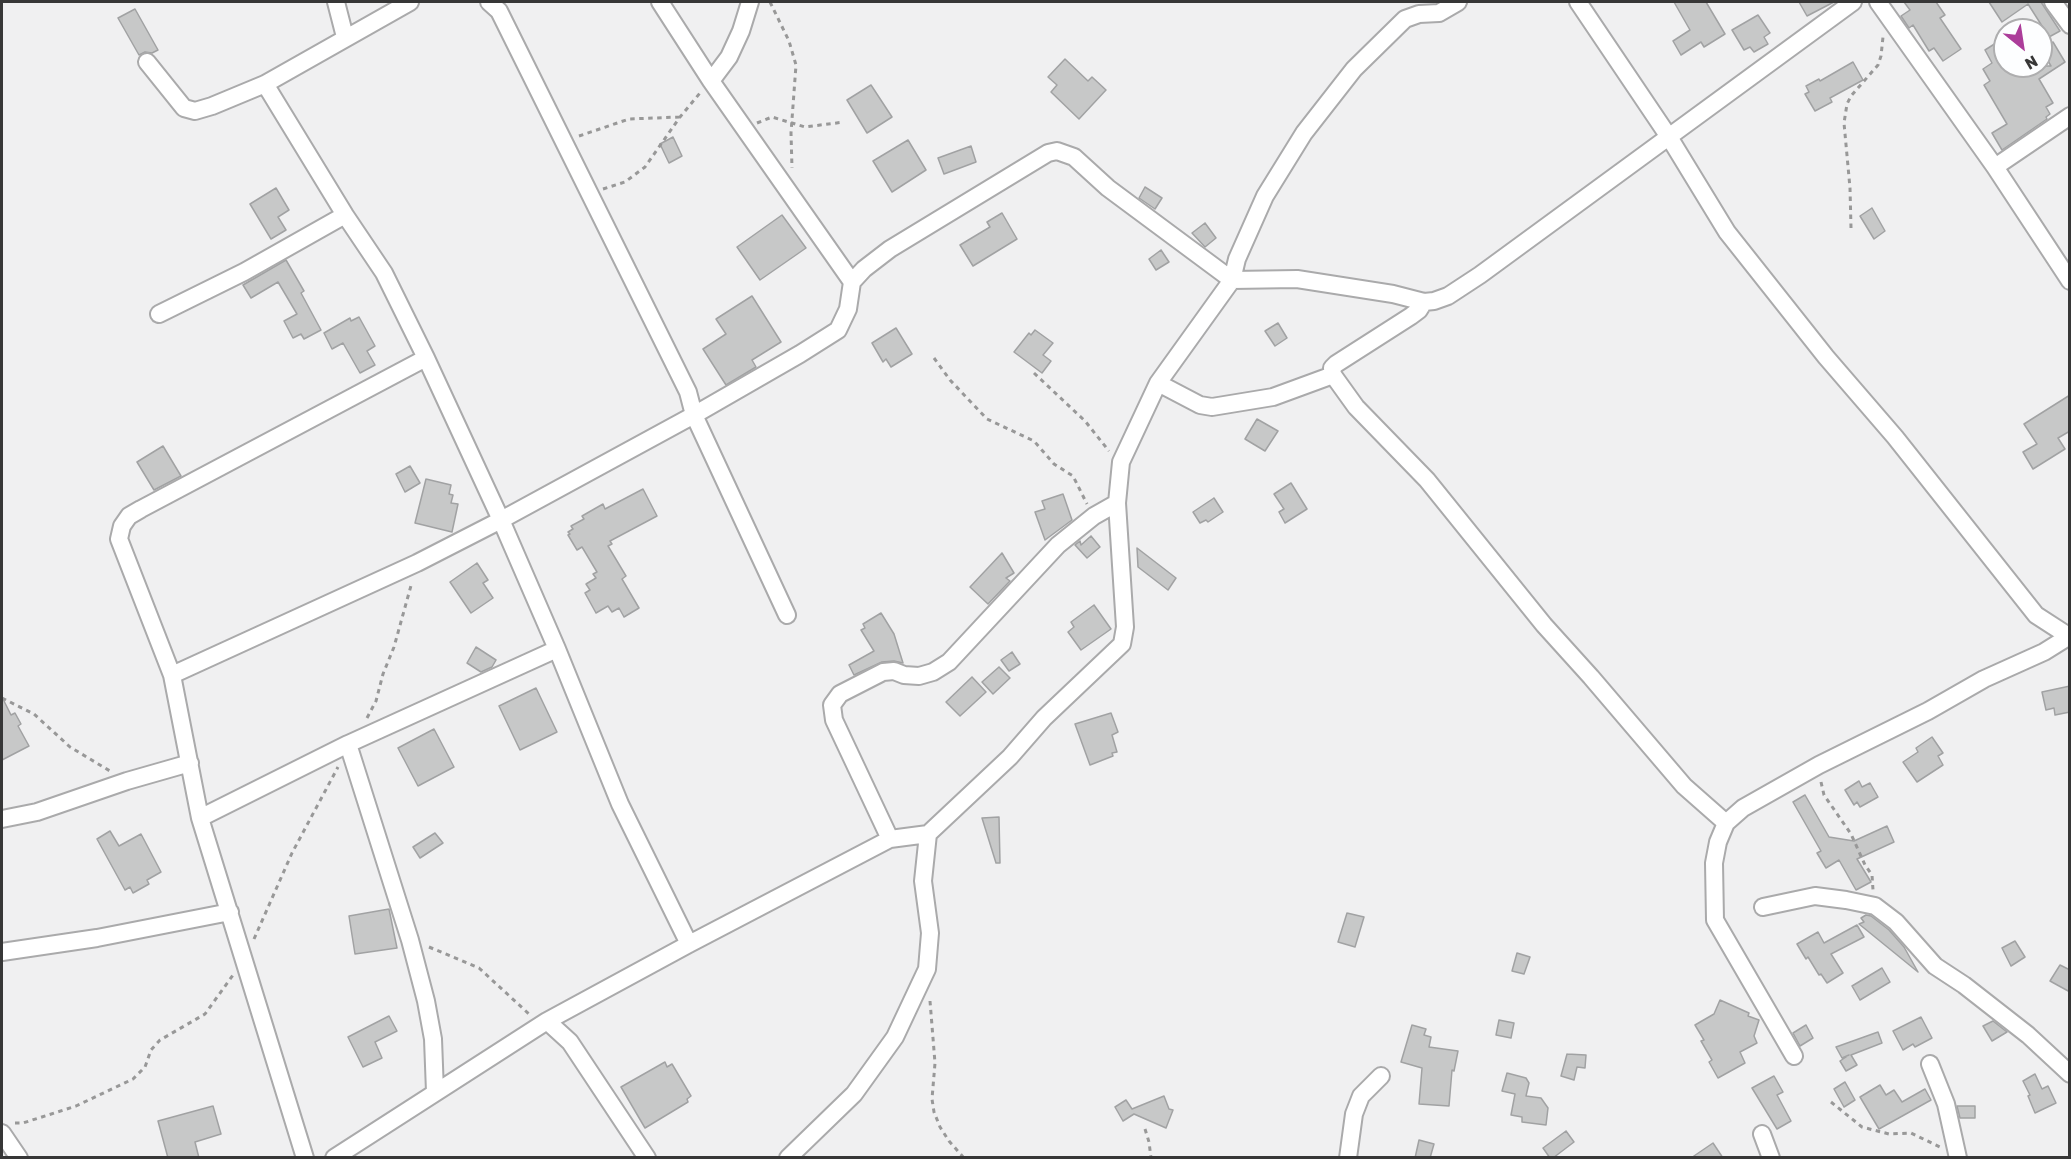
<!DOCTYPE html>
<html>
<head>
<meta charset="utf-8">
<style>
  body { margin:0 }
  #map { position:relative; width:2071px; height:1159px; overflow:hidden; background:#f0f0f1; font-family:Rubik,sans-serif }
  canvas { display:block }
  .frame { position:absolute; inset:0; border:3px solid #373737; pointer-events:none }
  .north { position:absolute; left:1993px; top:18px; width:60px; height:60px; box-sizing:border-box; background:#fdfeff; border:2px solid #aeaeaf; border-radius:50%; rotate:150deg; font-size:16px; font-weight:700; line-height:24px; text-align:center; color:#373737 }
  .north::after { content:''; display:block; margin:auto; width:21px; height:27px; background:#ac3d9a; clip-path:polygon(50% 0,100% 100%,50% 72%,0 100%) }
</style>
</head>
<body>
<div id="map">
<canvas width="2071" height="1159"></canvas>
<div class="frame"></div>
<div class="north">N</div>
</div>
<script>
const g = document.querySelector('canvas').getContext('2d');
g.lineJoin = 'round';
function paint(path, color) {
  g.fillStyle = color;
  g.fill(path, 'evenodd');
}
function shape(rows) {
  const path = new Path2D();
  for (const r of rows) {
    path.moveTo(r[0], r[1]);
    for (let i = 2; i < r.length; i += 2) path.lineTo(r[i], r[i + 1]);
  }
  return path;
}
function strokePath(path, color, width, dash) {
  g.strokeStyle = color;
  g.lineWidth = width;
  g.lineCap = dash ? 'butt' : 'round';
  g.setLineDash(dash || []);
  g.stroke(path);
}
const building = shape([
  [1674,2,1706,2,1725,34,1704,47,1701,42,1681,55,1673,41,1690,30,1674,2],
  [1799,2,1834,2,1807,16,1799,2],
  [1904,2,1936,2,1945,15,1940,18,1961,49,1943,61,1934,48,1929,51,1913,25,1909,28,1901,16,1910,10,1904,2],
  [1989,2,2041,2,2060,31,2049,37,2028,4,2002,22,1989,2],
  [135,9,158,50,152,53,145,52,139,55,118,18,135,9],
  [1758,15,1770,33,1764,37,1768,44,1754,52,1750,47,1744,50,1732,30,1758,15],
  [2053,42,2065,62,2039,79,2053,103,2046,107,2050,114,2046,117,2047,119,2002,150,1992,133,2007,124,1984,85,1990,81,1983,69,1992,63,1985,50,1996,43,2005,60,2005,66,2051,66,2041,49,2053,42],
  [1065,59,1088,81,1092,77,1106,90,1079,119,1051,92,1057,85,1048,77,1065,59],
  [1853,62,1863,80,1830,98,1832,102,1815,111,1805,94,1809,92,1806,86,1819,79,1820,81,1853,62],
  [871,85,892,117,867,133,847,100,871,85],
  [673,137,682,156,669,163,660,144,673,137],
  [908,140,926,170,892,192,873,161,908,140],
  [971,146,976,162,944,174,938,158,971,146],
  [1145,187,1162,198,1155,209,1139,198,1145,187],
  [276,188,289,210,278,217,286,230,271,239,250,204,276,188],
  [1872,208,1885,231,1874,239,1860,216,1872,208],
  [1002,213,1017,239,973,266,960,245,990,227,987,222,1002,213],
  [782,215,806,248,760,280,737,247,782,215],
  [1205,223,1216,238,1205,247,1192,233,1205,223],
  [1161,250,1169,262,1156,270,1149,259,1161,250],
  [286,260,304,291,301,293,321,330,304,339,301,334,293,338,284,321,297,314,278,282,251,298,243,285,286,260],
  [752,296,781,342,752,360,756,367,726,385,703,349,726,334,716,319,752,296],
  [359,317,375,346,367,351,375,365,360,373,343,343,332,349,324,333,350,318,351,321,359,317],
  [1278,323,1287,338,1275,346,1265,331,1278,323],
  [896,328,912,354,891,367,886,359,883,362,872,343,896,328],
  [1035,330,1053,343,1043,355,1051,361,1042,373,1014,352,1029,333,1031,335,1035,330],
  [2070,395,2070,431,2058,438,2065,449,2033,469,2023,452,2037,444,2024,424,2070,395],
  [1257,419,1278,431,1265,451,1245,439,1257,419],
  [163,446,181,476,154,490,137,462,163,446],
  [410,466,420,483,405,492,396,474,410,466],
  [426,479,451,485,449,494,453,495,451,503,458,504,452,532,415,523,426,479],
  [1291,483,1307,509,1285,523,1279,512,1284,509,1274,494,1291,483],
  [643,489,657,516,610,541,612,544,608,546,626,576,622,579,639,608,624,617,619,608,612,612,608,606,596,613,585,593,590,590,586,584,596,578,593,574,597,572,582,547,577,550,568,535,570,534,568,532,573,529,571,526,584,519,582,516,603,504,605,509,643,489],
  [1063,494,1072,520,1045,540,1035,512,1045,509,1042,501,1063,494],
  [1214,498,1223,512,1208,522,1206,520,1200,523,1193,512,1214,498],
  [1091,536,1100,547,1087,558,1075,545,1080,541,1081,545,1091,536],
  [1137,548,1176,578,1168,590,1138,567,1137,548],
  [1002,553,1014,573,1006,578,1010,581,988,604,970,587,1002,553],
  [477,563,488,580,483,583,493,598,471,613,450,582,477,563],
  [1094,605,1111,629,1081,650,1068,632,1074,627,1071,622,1094,605],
  [881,613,894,634,903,663,894,661,882,662,854,675,849,665,874,651,861,630,865,628,863,624,881,613],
  [476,647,496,660,492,667,481,672,467,663,476,647],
  [1012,652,1020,664,1009,671,1001,660,1012,652],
  [999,667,1010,678,993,694,982,682,999,667],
  [972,677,986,692,960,716,946,702,972,677],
  [2070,686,2070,712,2055,715,2054,708,2046,710,2042,692,2070,686],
  [536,688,557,732,520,750,499,706,536,688],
  [2,697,11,715,15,713,21,724,18,726,29,746,2,760,2,697],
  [1111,713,1118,732,1112,735,1117,752,1112,753,1113,756,1090,765,1075,724,1111,713],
  [434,729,454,767,418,786,398,748,434,729],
  [1932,737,1943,753,1938,756,1943,765,1917,782,1903,762,1918,752,1916,748,1932,737],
  [1859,781,1862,787,1870,783,1878,797,1860,807,1857,802,1854,805,1845,790,1859,781],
  [1805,795,1829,837,1854,841,1887,826,1894,842,1857,859,1871,882,1856,890,1839,860,1826,868,1817,853,1821,851,1793,802,1805,795],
  [999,817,1000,863,996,863,982,818,999,817],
  [110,831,119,846,141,834,161,872,147,880,149,884,133,893,130,887,125,890,97,839,110,831],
  [435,833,443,843,420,858,413,847,435,833],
  [389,909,397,948,355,954,349,916,389,909],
  [1347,913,1364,917,1355,947,1338,942,1347,913],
  [1866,915,1871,916,1889,930,1904,947,1918,972,1859,924,1864,922,1861,918,1866,915],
  [1857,925,1864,937,1831,954,1843,973,1827,983,1821,974,1819,975,1808,957,1806,959,1797,944,1818,932,1824,943,1857,925],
  [2015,941,2025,957,2011,966,2002,948,2015,941],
  [1517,953,1530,957,1524,974,1512,971,1517,953],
  [2060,965,2070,970,2070,992,2050,981,2060,965],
  [1882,968,1890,982,1860,1000,1852,986,1882,968],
  [1720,1000,1749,1013,1748,1016,1759,1020,1754,1036,1757,1043,1740,1052,1745,1063,1718,1078,1709,1062,1712,1060,1701,1041,1704,1040,1695,1025,1714,1014,1720,1000],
  [389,1016,397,1031,375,1042,382,1058,363,1067,348,1037,389,1016],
  [1921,1017,1932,1038,1915,1047,1913,1044,1903,1050,1893,1031,1921,1017],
  [1499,1020,1514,1023,1511,1038,1496,1035,1499,1020],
  [1993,1021,2007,1032,1992,1041,1983,1026,1993,1021],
  [1412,1025,1426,1029,1424,1035,1431,1037,1429,1047,1458,1051,1454,1071,1452,1070,1449,1106,1419,1104,1422,1068,1401,1062,1412,1025],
  [1806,1025,1813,1038,1800,1046,1793,1033,1806,1025],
  [1878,1032,1882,1043,1851,1055,1857,1065,1846,1071,1840,1061,1849,1055,1842,1058,1836,1047,1878,1032],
  [1567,1054,1586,1055,1585,1068,1577,1067,1574,1080,1561,1076,1567,1054],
  [665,1062,667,1067,672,1064,691,1096,687,1099,688,1102,645,1128,621,1087,665,1062],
  [1507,1073,1526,1078,1529,1083,1526,1096,1541,1098,1548,1108,1546,1125,1522,1122,1522,1117,1511,1115,1515,1094,1502,1091,1507,1073],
  [2035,1074,2042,1089,2048,1086,2056,1103,2035,1113,2028,1096,2030,1095,2023,1081,2035,1074],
  [1774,1076,1783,1092,1777,1095,1791,1121,1777,1129,1752,1088,1774,1076],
  [1845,1082,1855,1100,1844,1107,1834,1089,1845,1082],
  [1880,1085,1886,1095,1894,1090,1902,1102,1925,1089,1931,1100,1879,1129,1860,1097,1880,1085],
  [1164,1096,1169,1109,1173,1110,1166,1128,1134,1114,1123,1121,1115,1107,1126,1100,1132,1109,1164,1096],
  [213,1106,221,1134,195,1142,199,1158,168,1158,158,1121,213,1106],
  [1957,1106,1975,1106,1975,1118,1960,1118,1957,1106],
  [1566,1131,1574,1142,1553,1158,1550,1158,1543,1148,1566,1131],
  [1419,1140,1434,1144,1430,1158,1415,1158,1419,1140],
  [1713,1143,1723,1158,1691,1158,1713,1143]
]);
paint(building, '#c7c8c8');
strokePath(building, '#a1a2a3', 1.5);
const minor = shape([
  [336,2,345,37],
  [489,2,499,11,688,392,694,415,787,615],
  [660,2,711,81,852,282],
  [1578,2,1669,137,1727,232,1826,357,1895,437,2036,615,2070,637],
  [1878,2,1995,167,2070,281],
  [2053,2,2070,25],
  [147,62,184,108,195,111,212,106,265,84,410,2],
  [711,81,729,57,741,31,750,2],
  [265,84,345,215,384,273,426,358,501,520,557,649,620,804,689,944],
  [1995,167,2070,116],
  [1424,302,1419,310,1411,316,1336,364,1332,368,1333,375,1356,407,1427,480,1544,625,1591,677,1684,786,1726,823],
  [159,314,244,272,345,215],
  [1158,383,1200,405,1212,407,1273,397,1333,375],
  [172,675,417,563,501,520,694,415,800,354,838,330,848,309,852,282,864,269,890,249,1048,153,1057,151,1074,157,1108,188,1232,280,1297,279,1393,294,1424,302,1434,301,1448,296,1480,275,1853,2],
  [348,744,410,940,426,1001,433,1039,435,1092],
  [200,818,348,744,557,649],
  [2,819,37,812,127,781,190,763],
  [890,839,834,720,832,705,840,694,883,672,894,671,904,675,919,676,933,672,949,662,1058,545,1094,516,1117,503],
  [1763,907,1815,896,1846,900,1875,906,1896,922,1935,966,1964,985,2028,1035,2070,1074],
  [2,952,97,938,230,912],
  [547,1021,570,1042,647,1158],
  [1794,1056,1715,920,1714,863,1718,842,1726,823,1743,808,1819,765,1928,711,1984,679,2044,652,2068,637],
  [1930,1064,1946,1104,1958,1158],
  [2,1133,19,1158],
  [1762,1134,1771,1158],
  [305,1158,200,818,172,675,119,539,122,526,129,516,141,509,426,358],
  [334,1158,547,1021,689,944,890,839,928,834],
  [788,1158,854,1094,895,1037,927,969,930,933,923,881,928,834,1010,757,1044,718,1122,644,1125,627,1117,503,1121,462,1158,383,1232,280,1237,259,1265,196,1304,133,1354,69,1405,19,1419,14,1439,13,1458,2],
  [1348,1158,1354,1114,1361,1096,1381,1076]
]);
strokePath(minor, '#aaaaab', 20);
strokePath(shape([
  [770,2,789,41,796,65,791,133,792,168],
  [757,123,772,117,805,127,844,122],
  [579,136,629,119,680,117],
  [603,189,625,182,645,167,680,117,700,93],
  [1851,228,1850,188,1844,123,1847,104,1851,96,1878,65,1881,56,1883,37],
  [934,358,950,380,987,419,1034,441,1054,464,1073,476,1087,504],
  [1034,373,1085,421,1109,451],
  [2,698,34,714,70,747,110,771],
  [367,718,376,701,383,674,394,647,412,582],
  [1821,782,1824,795,1851,834,1865,865,1872,875,1873,890],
  [254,939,292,853,338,767],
  [429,947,479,968,529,1014],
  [930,1001,935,1063,932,1099,934,1112,940,1127,949,1141,964,1158],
  [1831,1102,1862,1127,1889,1134,1911,1133,1940,1147],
  [15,1123,23,1123,76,1106,133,1079,145,1067,151,1050,160,1040,205,1014,233,975],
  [1145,1129,1149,1142,1151,1158]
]), '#989898', 3, [4.5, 4.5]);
strokePath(minor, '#fff', 16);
</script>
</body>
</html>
